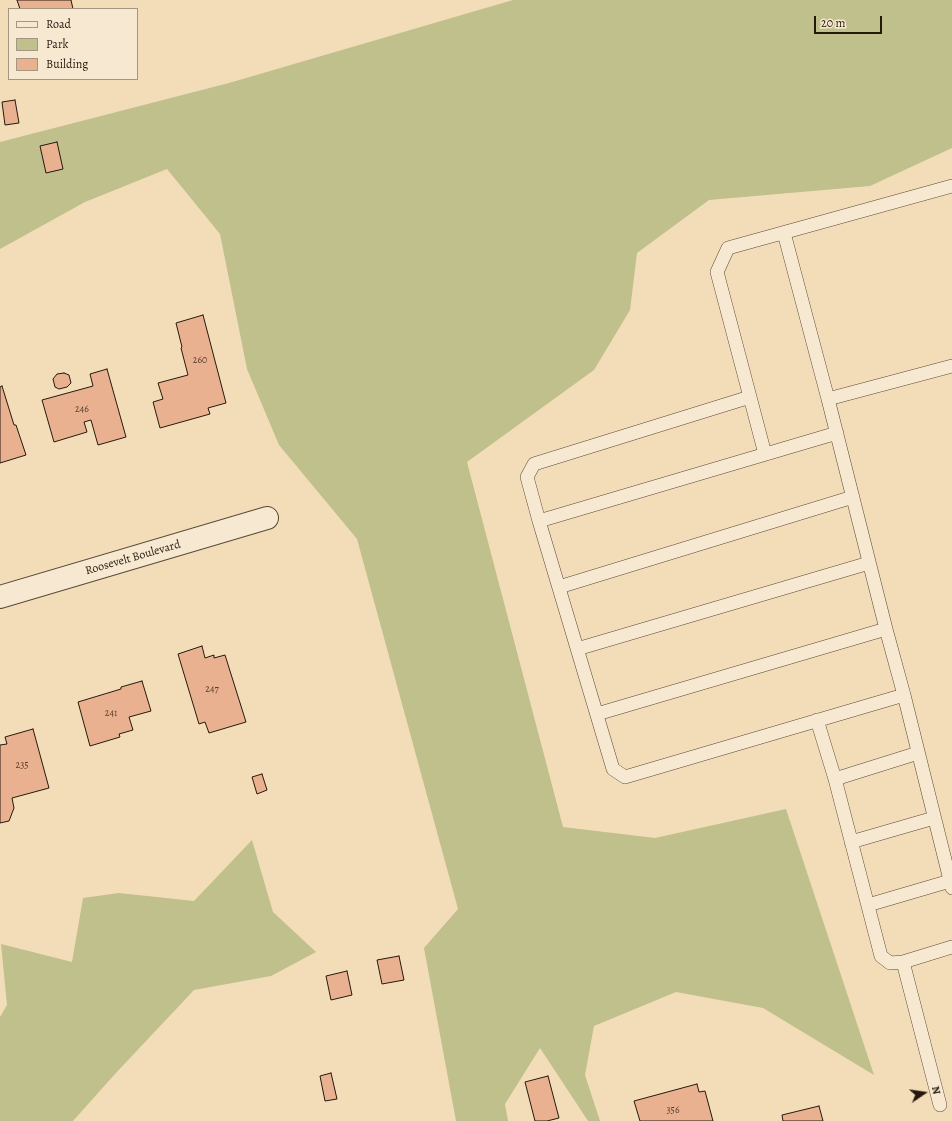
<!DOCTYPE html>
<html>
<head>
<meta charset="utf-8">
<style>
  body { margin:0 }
  #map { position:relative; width:952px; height:1121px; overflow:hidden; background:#f3ddb8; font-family:Alegreya,serif }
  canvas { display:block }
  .legend { position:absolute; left:8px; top:8px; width:130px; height:72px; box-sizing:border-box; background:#f7e9d1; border:1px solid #a39683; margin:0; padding:5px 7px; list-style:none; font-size:12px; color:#25190e }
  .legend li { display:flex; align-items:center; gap:8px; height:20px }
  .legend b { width:20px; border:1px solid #a39683 }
  .north { position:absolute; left:904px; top:1073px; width:40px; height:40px; -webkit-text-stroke:3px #f7e9d1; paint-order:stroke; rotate:77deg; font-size:11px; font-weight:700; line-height:16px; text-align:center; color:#25190e }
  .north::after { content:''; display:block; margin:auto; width:14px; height:18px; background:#25190e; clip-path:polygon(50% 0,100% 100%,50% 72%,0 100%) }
  .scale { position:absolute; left:814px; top:16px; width:68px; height:18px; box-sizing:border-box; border:2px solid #25190e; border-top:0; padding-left:5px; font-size:12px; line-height:14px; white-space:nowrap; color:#25190e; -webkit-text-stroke:3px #f7e9d1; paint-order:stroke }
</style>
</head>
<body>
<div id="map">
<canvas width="952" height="1121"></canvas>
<ul class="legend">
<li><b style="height:5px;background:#f7e9d1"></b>Road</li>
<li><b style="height:11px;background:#bfc08b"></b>Park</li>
<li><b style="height:11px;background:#eab190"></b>Building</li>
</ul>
<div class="north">N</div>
<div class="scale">20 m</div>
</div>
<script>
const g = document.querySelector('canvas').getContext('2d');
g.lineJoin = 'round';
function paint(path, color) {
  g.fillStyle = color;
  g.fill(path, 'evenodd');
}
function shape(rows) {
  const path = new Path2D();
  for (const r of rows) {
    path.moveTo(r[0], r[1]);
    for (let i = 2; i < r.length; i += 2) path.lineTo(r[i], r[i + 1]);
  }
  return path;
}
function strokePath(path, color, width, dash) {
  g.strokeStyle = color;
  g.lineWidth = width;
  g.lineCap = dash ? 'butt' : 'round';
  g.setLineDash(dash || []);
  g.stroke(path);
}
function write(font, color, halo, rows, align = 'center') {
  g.font = font + ' Alegreya,serif';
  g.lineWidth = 3;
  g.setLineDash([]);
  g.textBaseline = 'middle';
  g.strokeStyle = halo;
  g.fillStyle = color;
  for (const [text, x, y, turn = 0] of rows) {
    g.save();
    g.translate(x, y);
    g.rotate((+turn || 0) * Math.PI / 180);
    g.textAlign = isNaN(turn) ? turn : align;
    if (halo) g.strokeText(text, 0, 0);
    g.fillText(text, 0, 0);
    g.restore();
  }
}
paint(shape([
  [513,0,952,0,952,148,870,186,709,200,637,253,630,310,594,370,467,462,563,827,655,838,786,809,874,1075,763,1008,676,992,594,1026,585,1075,600,1121,588,1121,540,1048,505,1104,508,1121,456,1121,424,948,458,909,357,539,279,445,247,369,220,234,167,169,85,202,0,249,0,142,229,83],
  [252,840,273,912,316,952,271,976,194,990,115,1074,73,1121,0,1121,0,1017,7,1005,1,944,72,962,83,898,119,893,194,901]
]), '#bfc08b');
const building = shape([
  [17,0,71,0,73,9,20,9,17,0],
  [15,100,19,123,5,125,2,102,15,100],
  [57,142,63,169,46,173,40,146,57,142],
  [203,315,226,403,208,408,210,414,160,428,153,402,163,399,158,383,188,375,181,348,182,347,176,323,203,315],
  [107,369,126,437,98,445,91,420,84,422,87,432,54,442,42,400,93,386,90,374,107,369],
  [64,373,69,375,71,383,67,387,59,389,55,387,53,379,57,374,64,373],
  [2,386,14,425,16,425,26,455,0,463,0,387,2,386],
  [202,646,205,658,214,655,214,658,225,655,246,722,209,733,205,722,199,724,178,654,202,646],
  [142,681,151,711,129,717,133,730,119,734,120,737,90,746,78,702,121,689,121,687,142,681],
  [33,729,49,788,12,798,14,808,9,821,0,823,0,745,7,744,5,737,33,729],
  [262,774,267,790,257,794,252,777,262,774],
  [399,956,404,980,382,984,377,960,399,956],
  [347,971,352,995,331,1000,326,976,347,971],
  [331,1073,337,1099,325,1101,320,1076,331,1073],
  [548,1076,559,1118,547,1121,535,1121,525,1082,548,1076],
  [697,1084,699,1092,705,1091,713,1121,640,1121,634,1101,697,1084],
  [819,1106,823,1121,783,1121,782,1115,819,1106]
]);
paint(building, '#eab190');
strokePath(building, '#25190e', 1);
const lane = shape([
  [784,233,828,399],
  [952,366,828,399,886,629,904,695,952,888],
  [750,397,765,454],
  [539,521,837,433],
  [559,587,853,497],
  [577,649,869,563],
  [904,695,625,777,613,769,539,521,527,477,534,464,750,397,717,272,728,248,952,186],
  [597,714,886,629],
  [817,720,835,779],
  [918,753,835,779,881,956,890,963,903,962,952,947],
  [851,842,934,818],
  [868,905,950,881],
  [903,962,940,1105]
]);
const street = shape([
  [0,597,267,518]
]);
strokePath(lane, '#584a38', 14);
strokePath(street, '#584a38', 24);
strokePath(lane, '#f7e9d1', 13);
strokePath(street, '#f7e9d1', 22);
write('10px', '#563f2e', null, [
  ["260",200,361],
  ["246",82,410],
  ["247",212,690],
  ["241",111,714],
  ["235",22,766],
  ["356",673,1111]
]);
write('12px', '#25190e', '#f7e9d1', [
  ["Roosevelt Boulevard",133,558,-16]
]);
</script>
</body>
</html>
